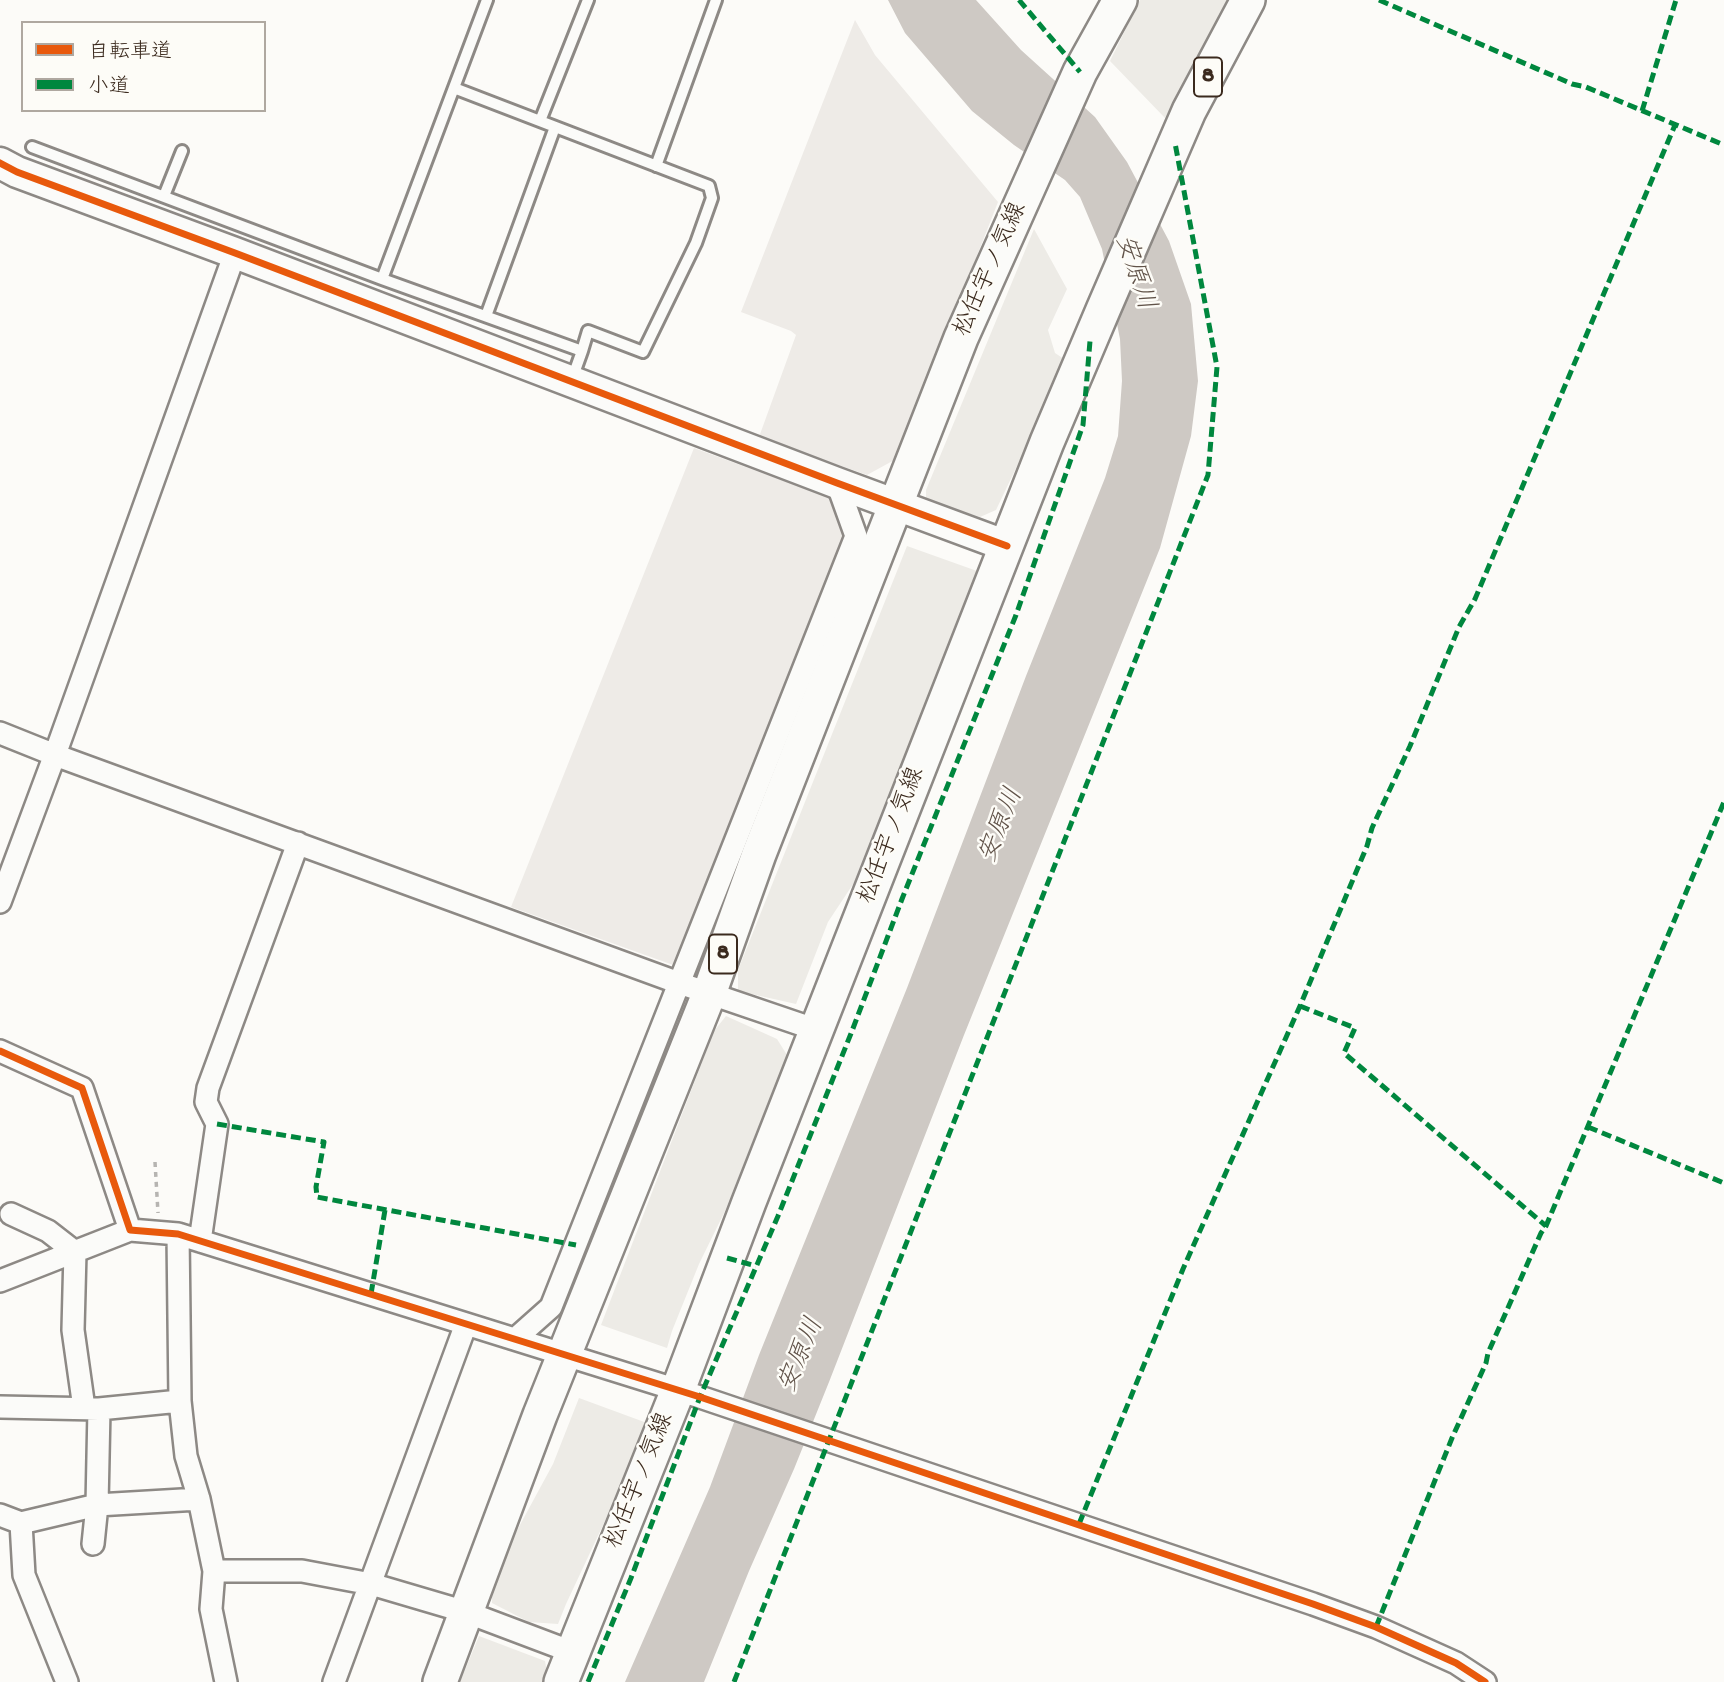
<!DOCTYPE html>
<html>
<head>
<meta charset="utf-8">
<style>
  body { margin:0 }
  #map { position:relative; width:1724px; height:1682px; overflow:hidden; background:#fcfbf8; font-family:"Gochi Hand","Klee One",sans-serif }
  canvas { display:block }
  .legend { position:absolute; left:21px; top:21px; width:245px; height:91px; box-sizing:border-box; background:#fdfcf7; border:2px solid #afa8a0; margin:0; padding:9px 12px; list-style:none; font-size:21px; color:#3b2a1e }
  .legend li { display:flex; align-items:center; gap:14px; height:35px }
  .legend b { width:35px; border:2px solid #afa8a0 }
</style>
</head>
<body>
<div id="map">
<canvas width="1724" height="1682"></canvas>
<ul class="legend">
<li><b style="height:9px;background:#e8590c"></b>自転車道</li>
<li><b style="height:9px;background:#00873e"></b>小道</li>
</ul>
</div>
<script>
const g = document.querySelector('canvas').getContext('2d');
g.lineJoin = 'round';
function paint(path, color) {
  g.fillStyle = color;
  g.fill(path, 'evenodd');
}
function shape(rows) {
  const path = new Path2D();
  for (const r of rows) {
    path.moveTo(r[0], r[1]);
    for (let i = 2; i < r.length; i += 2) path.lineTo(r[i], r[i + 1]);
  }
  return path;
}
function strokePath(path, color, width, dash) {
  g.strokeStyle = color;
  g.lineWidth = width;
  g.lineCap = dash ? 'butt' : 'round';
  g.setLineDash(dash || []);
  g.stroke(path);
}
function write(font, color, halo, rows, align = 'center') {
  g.font = font + ' "Gochi Hand","Klee One",sans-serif';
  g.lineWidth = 5;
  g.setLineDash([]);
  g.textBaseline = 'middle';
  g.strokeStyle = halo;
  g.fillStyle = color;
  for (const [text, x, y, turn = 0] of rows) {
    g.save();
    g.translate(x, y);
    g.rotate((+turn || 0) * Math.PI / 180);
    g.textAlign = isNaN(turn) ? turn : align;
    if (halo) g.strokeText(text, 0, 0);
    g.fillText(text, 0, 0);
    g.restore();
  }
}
paint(shape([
  [855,20,875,55,998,202,898,458,867,475,759,437,796,335,791,331,741,312],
  [694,448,833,499,846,536,676,966,511,907]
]), '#eeebe7');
paint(shape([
  [1140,0,1227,0,1165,118,1110,61],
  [1034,229,1067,289,1048,330,1055,353,1067,361,996,510,980,517,926,500,926,490],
  [907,546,977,571,873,854,828,922,796,1004,738,991,738,970],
  [726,1016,777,1039,787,1055,725,1211,699,1264,672,1331,667,1348,601,1325,714,1031],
  [579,1398,647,1423,627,1474,566,1604,558,1624,529,1622,492,1603,492,1596,508,1547,553,1464],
  [479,1636,545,1661,547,1672,543,1682,460,1682]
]), '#edebe6');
paint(shape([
  [888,0,976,0,1021,50,1095,117,1127,162,1169,241,1191,304,1198,381,1191,436,1160,548,964,1035,829,1382,794,1469,749,1571,704,1682,625,1682,710,1487,759,1355,907,988,1026,676,1105,478,1118,436,1122,381,1120,339,1102,249,1080,197,1065,180,1014,145,972,111,905,33]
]), '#cec9c4');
const lane = shape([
  [454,88,709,186,712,198,696,243,643,352,588,331,582,351],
  [540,121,588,0],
  [32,147,382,279,582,351,572,379],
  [656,166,716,0],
  [164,196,182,151],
  [382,279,487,0],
  [486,316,555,127]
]);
const street = shape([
  [0,733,55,755,679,983,817,1030],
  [0,902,57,749,235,253],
  [0,1051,82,1088,130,1230,178,1234,700,1397,1313,1604,1376,1627,1456,1663,1485,1682],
  [11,1214,48,1231,75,1252,73,1330,84,1408],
  [178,1234,180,1401,186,1456,199,1499,214,1571,302,1571,371,1584,466,1612,572,1652],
  [200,1241,217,1124,206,1102,208,1088,298,843],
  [0,1281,130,1230],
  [515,1339,551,1307,856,536,837,483],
  [0,1407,99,1409,180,1401],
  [0,1515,21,1523,24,1575,67,1682],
  [21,1523,97,1505,199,1499],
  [93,1544,97,1505,99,1409],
  [214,1571,211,1609,226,1682],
  [334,1682,466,1324]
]);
const secondary = shape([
  [0,163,17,172,235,253,837,483,1007,546]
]);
const primary = shape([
  [440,1682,540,1415,709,994,759,854,961,338,1080,72,1120,0],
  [561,1682,678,1390,749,1202,1047,442,1103,310,1189,111,1248,0]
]);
strokePath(lane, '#8d8985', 16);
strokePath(street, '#8d8985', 26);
strokePath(secondary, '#8d8985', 35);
strokePath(primary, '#8d8985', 38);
strokePath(shape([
  [155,1162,158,1213]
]), '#b6b4b1', 3.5, [5, 5]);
strokePath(lane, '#fbfbf9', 10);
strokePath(street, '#fbfbf9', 21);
strokePath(secondary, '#fbfbf9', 30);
strokePath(primary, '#fbfbf9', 33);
strokePath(shape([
  [1019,0,1080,72],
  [1379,0,1572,84,1586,87,1724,145],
  [1642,111,1676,0],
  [1300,1006,1355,1028,1344,1053,1546,1226],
  [217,1124,324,1142,316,1187,317,1197,576,1245],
  [1588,1127,1724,1183],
  [727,1258,756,1266],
  [371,1294,385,1210],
  [1079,1524,1183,1269,1300,1006,1367,846,1372,828,1410,746,1459,627,1475,599,1675,125],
  [1376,1627,1452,1438,1486,1363,1488,1353,1541,1233,1546,1226,1724,802],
  [588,1682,631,1578,700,1397,778,1216,852,1031,902,899,1016,615,1083,425,1090,341],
  [734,1682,1208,475,1217,367,1175,143]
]), '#00873e', 5, [10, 5]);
strokePath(shape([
  [0,163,17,172,235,253,837,483,1007,546],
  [0,1051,82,1088,130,1230,178,1234,700,1397,1313,1604,1376,1627,1456,1663,1485,1682]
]), '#e8590c', 7);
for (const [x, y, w] of [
  [1208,77,28],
  [723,954,28]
]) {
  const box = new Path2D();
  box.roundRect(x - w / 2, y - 19.5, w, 39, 5);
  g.fillStyle = '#fdfcf7';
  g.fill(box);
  strokePath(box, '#3b2a1e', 2);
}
write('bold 23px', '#3b2a1e', null, [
  ["8",1208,77],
  ["8",723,954]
]);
write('24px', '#3b2a1e', '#fdfcf7', [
  ["松任宇ノ気線",992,270,-66],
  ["松任宇ノ気線",893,836,-69],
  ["松任宇ノ気線",641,1481,-68]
]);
write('italic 26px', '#615349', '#fdfcf7', [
  ["安原川",1133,273,72],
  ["安原川",1003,826,-68],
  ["安原川",803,1356,-67]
]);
</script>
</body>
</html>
